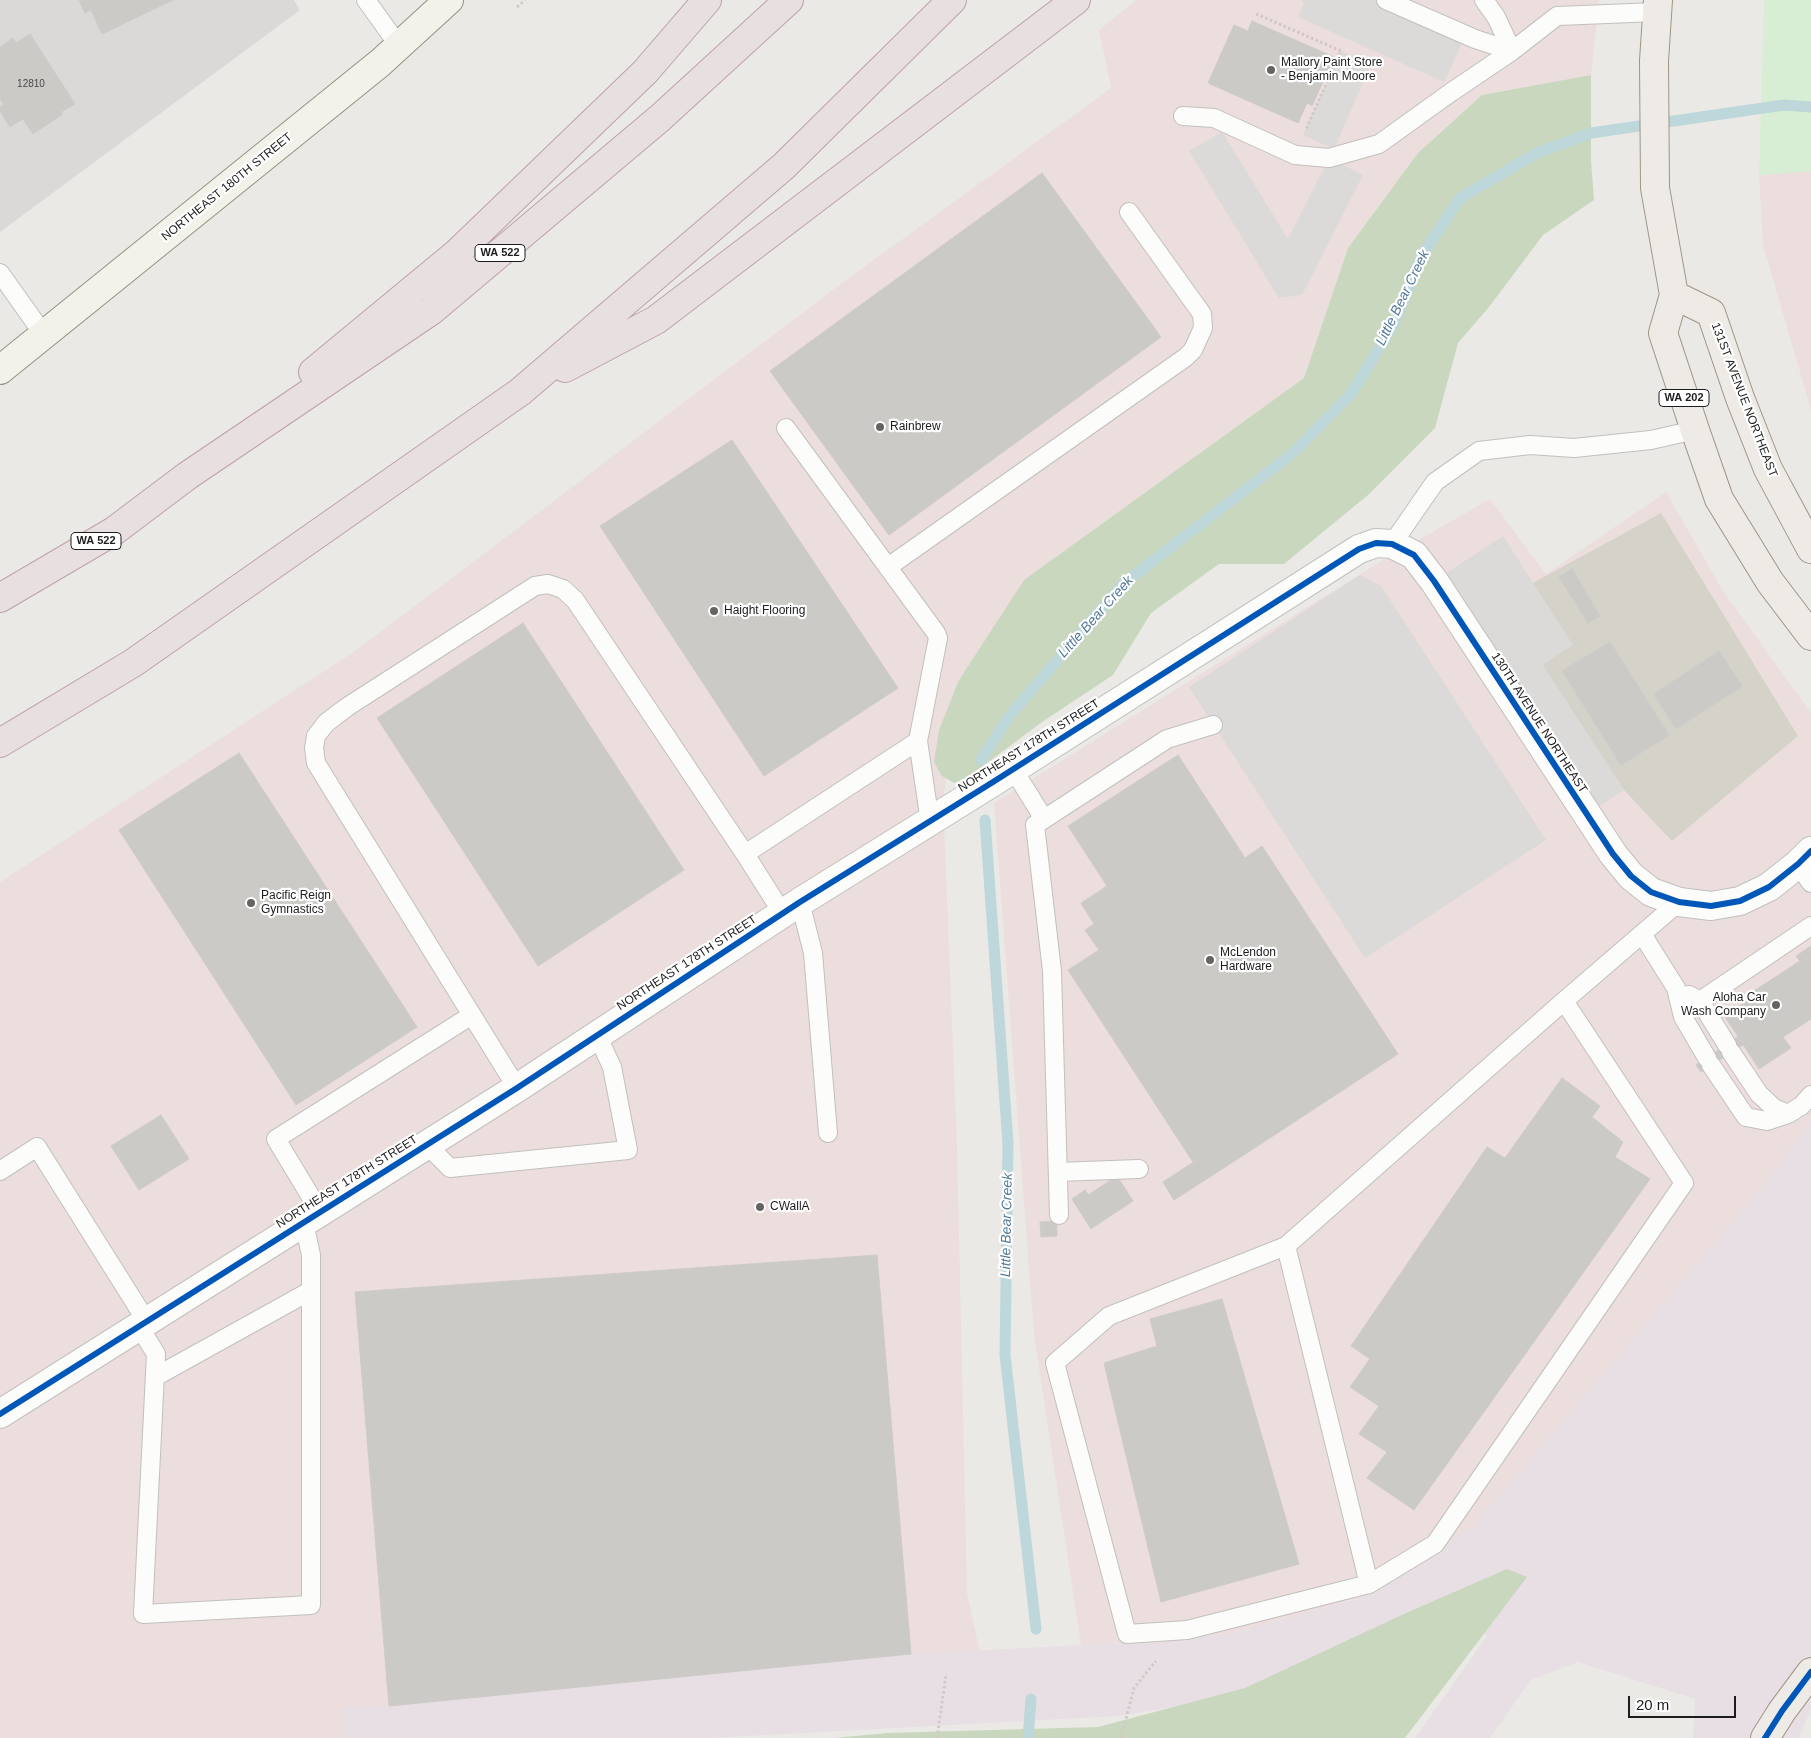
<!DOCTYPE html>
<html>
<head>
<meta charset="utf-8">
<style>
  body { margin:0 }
  #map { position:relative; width:1811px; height:1738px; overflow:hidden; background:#ebe9e6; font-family:Helvetica,sans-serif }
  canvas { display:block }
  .scale { position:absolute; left:1628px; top:1696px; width:108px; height:22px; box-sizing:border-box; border:2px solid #1d1d1d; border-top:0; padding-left:6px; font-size:15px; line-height:18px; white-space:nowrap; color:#1d1d1d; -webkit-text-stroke:4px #fff; paint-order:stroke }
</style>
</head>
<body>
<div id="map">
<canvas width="1811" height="1738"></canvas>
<div class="scale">20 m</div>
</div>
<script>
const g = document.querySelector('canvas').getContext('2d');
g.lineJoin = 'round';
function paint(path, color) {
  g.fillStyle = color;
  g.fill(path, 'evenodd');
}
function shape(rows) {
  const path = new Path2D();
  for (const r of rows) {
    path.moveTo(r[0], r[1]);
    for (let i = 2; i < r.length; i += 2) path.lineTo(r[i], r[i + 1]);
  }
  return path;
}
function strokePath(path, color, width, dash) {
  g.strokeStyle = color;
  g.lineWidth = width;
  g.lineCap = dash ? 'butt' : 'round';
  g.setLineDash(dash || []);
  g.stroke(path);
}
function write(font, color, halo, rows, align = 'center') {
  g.font = font + ' Helvetica,sans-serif';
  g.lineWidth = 4.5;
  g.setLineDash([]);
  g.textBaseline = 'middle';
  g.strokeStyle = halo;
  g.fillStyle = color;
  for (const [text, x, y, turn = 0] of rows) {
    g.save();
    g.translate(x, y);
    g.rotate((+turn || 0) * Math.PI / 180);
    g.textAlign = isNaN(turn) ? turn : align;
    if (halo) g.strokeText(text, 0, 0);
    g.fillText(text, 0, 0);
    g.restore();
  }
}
paint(shape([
  [0,0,294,0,300,10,0,232]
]), '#dad9d7');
paint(shape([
  [1136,0,1599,0,1591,75,1482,95,1418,153,1348,248,1304,378,1024,580,959,680,943,800,957,1146,967,1593,993,1712,430,1738,0,1738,0,882,355,651,842,283,1111,88,1099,30],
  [1811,171,1811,410,1763,245,1759,175],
  [1666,492,1723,591,1811,713,1811,1122,1764,1185,1473,1526,1424,1563,1366,1596,1229,1634,1081,1645,1034,1335,994,803,1370,568,1490,499,1546,574]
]), '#ecdedd');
paint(shape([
  [1811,1122,1811,1709,1799,1738,1693,1738,1695,1699,1578,1662,1531,1680,1490,1738,1415,1738,1487,1636,1440,1607,1268,1692,1118,1716,711,1738,343,1738,343,1707,389,1706,911,1654,1081,1645,1229,1634,1366,1596,1473,1526,1764,1185]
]), '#e8dfe5');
paint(shape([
  [1661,513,1798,736,1672,841,1624,790,1542,665,1533,583]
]), '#d4d2c9');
paint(shape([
  [1591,75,1591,161,1594,200,1543,235,1489,307,1458,343,1435,428,1368,495,1284,564,1219,564,1151,613,1113,675,1042,722,967,778,954,783,942,776,934,762,939,730,959,680,1024,580,1304,378,1348,248,1418,153,1482,95],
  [1507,1569,1527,1577,1405,1738,834,1738,888,1733,1098,1727,1245,1688,1406,1613]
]), '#c8d7be');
paint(shape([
  [1764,0,1811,0,1811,171,1759,175]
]), '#d7eed5');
paint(shape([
  [1301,0,1386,0,1466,35,1444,82,1298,17,1304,3],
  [1341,51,1371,64,1334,149,1303,135],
  [1222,132,1288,239,1329,158,1363,175,1302,295,1279,298,1189,151],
  [1503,536,1573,645,1543,665,1624,790,1586,815,1434,581],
  [1360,575,1381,586,1546,840,1365,958,1189,687]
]), '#dbdad9');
strokePath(shape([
  [981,760,1010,715,1123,584,1293,453,1351,394,1394,324,1421,257,1460,198,1537,153,1591,133,1784,105,1811,107],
  [985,820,1008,1144,1005,1355,1036,1629],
  [1028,1738,1031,1699]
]), '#bdd7db', 11);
const building = shape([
  [79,0,173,0,102,34,91,10,85,13,79,0],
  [1252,21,1334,57,1312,106,1307,103,1298,123,1208,83,1234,25,1248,31,1252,21],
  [30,34,75,104,61,112,63,114,33,134,23,119,10,127,0,111,0,107,4,105,0,99,0,47,13,38,16,43,30,34],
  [1042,173,1161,337,889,535,770,371,1042,173],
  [732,440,898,688,764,776,600,526,732,440],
  [1572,569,1600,616,1588,623,1559,577,1572,569],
  [523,623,684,870,538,966,377,718,523,623],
  [1610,642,1669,735,1621,765,1562,671,1610,642],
  [1719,651,1742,686,1676,729,1654,694,1719,651],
  [239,753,417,1027,296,1105,119,830,239,753],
  [1178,755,1245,858,1262,846,1398,1054,1253,1149,1240,1132,1193,1162,1068,970,1099,950,1085,930,1094,924,1081,903,1107,886,1068,826,1178,755],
  [1811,946,1811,1019,1783,1037,1791,1048,1759,1069,1724,1015,1757,995,1754,991,1800,961,1796,956,1811,946],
  [1738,1037,1743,1045,1701,1072,1696,1065,1738,1037],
  [1562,1078,1600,1106,1592,1117,1623,1142,1615,1157,1650,1179,1414,1510,1367,1478,1387,1452,1359,1434,1379,1406,1350,1387,1370,1359,1351,1346,1487,1147,1505,1158,1562,1078],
  [161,1115,189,1159,139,1190,111,1146,161,1115],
  [1240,1132,1253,1149,1174,1200,1163,1182,1240,1132],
  [1117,1176,1133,1201,1104,1220,1088,1195,1117,1176],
  [1085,1190,1104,1220,1091,1229,1072,1199,1085,1190],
  [1057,1221,1057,1236,1041,1237,1040,1222,1057,1221],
  [877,1255,911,1654,389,1706,355,1292,877,1255],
  [1222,1299,1299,1564,1161,1602,1104,1363,1157,1346,1150,1319,1222,1299]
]);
paint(building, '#cccac7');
strokePath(building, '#cecbc8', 1);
const service = shape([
  [366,0,399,46],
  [1386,0,1475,39,1512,51],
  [1484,0,1496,17,1512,51],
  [1183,116,1214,118,1295,155,1329,158,1379,144,1450,93,1512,51,1557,16,1657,12],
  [0,273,44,335],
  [786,428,936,633,938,638,918,741,930,822],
  [1392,544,1435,482,1479,451,1530,445,1574,448,1651,440,1695,430],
  [888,567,1186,357,1193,350,1203,328,1202,314,1129,212],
  [1013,769,1044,819],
  [745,854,918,741],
  [1798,864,1811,883],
  [800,902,813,953,828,1133],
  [1642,934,1676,988,1683,1017,1707,1058],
  [1689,995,1700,1001,1727,1045],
  [1700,1001,1811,926],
  [1731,1052,1759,1094,1774,1108,1788,1114],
  [1711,1065,1746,1117,1767,1121,1788,1114,1801,1106,1811,1095],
  [517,1088,316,763,314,748,316,736,326,723,347,707,535,586,548,584,563,589,575,600,745,854,783,914],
  [427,1145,450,1168,628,1150,612,1067,597,1035],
  [0,1171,37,1147,147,1322],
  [1058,1172,1139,1169],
  [320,1212,276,1139,472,1015],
  [1059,1215,1052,971,1035,825,1167,739,1213,725],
  [1286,1246,1109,1316,1055,1363,1127,1634,1187,1630,1369,1584,1435,1544,1684,1183,1564,1001],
  [139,1326,156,1354,143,1614,311,1605,311,1255,304,1223],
  [155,1377,310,1291],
  [1369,1584,1286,1246,1564,1001,1679,902]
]);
const minor = shape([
  [0,1414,517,1088,800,902,993,782,1359,549,1376,543,1392,544,1414,555,1434,581,1613,854,1631,876,1651,892,1679,902]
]);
const tertiary = shape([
  [1679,902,1711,906,1740,901,1769,887,1798,864,1811,851]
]);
const secondary = shape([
  [0,370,380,63,449,0]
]);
const primary = shape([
  [1658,0,1654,61,1655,188,1674,295,1663,333,1695,430,1719,499,1770,582,1811,636],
  [1674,295,1711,313,1740,398,1768,469,1811,549],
  [1765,1738,1782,1711,1811,1672]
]);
const motorway = shape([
  [565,368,656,320,1076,0],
  [313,372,457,253,645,72,707,0],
  [0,598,114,531,187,476,431,311,660,118,789,0],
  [0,743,133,663,520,392,784,166,952,0]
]);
strokePath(service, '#c1c0be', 20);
strokePath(minor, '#c1c0be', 30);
strokePath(tertiary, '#c1c0be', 30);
strokePath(secondary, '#929380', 30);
strokePath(primary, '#9f9586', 30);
strokePath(motorway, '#bda1aa', 30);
strokePath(shape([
  [517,7,525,0],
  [1256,14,1341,51,1306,129],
  [937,1738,946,1675],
  [1121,1738,1134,1688,1156,1661]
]), '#d4c8c7', 3, [2.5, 2.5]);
strokePath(service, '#fcfcfb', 18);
strokePath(minor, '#fcfcfb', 28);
strokePath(tertiary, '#fcfcfb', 28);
strokePath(secondary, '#f2f2eb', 28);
strokePath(primary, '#eeeae5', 28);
strokePath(motorway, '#e8dfe1', 28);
strokePath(shape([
  [0,1414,517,1088,800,902,993,782,1359,549,1376,543,1392,544,1414,555,1434,581,1613,854,1631,876,1651,892,1679,902,1711,906,1740,901,1769,887,1798,864,1811,851],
  [1765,1738,1782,1711,1811,1672]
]), '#0057b8', 6);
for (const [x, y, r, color] of [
  [1271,70,5,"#656463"],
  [880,427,5,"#656463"],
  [714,611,5,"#656463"],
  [251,903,5,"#656463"],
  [1210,960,5,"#656463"],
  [1776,1005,5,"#656463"],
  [760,1207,5,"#656463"]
]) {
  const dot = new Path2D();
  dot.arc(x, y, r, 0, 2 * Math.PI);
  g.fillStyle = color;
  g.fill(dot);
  strokePath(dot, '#fff', 2);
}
write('10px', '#494848', null, [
  ["12810",31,84]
]);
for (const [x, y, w] of [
  [500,253,50],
  [1684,398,50],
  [96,541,50]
]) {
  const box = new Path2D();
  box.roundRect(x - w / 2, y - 8.5, w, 17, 4);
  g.fillStyle = '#fff';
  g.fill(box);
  strokePath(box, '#1d1d1d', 1);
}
write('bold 11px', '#1d1d1d', null, [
  ["WA 522",500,253],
  ["WA 202",1684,398],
  ["WA 522",96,541]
]);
write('12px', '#1d1d1d', '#fff', [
  ["Mallory Paint Store",1281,63],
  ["- Benjamin Moore",1281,77],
  ["Rainbrew",890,427],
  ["Haight Flooring",724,611],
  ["Pacific Reign",261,896],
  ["Gymnastics",261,910],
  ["McLendon",1220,953],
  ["Hardware",1220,967],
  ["Aloha Car",1766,998,"right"],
  ["Wash Company",1766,1012,"right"],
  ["CWallA",770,1207]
], 'left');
write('12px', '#1d1d1d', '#fff', [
  ["NORTHEAST 180TH STREET",227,187,-39],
  ["131ST AVENUE NORTHEAST",1744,400,69],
  ["130TH AVENUE NORTHEAST",1539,723,57],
  ["NORTHEAST 178TH STREET",1029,746,-32],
  ["NORTHEAST 178TH STREET",687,963,-33],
  ["NORTHEAST 178TH STREET",347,1182,-32]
]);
write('italic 14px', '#527a9b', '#fff', [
  ["Little Bear Creek",1403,298,-64],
  ["Little Bear Creek",1096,617,-48],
  ["Little Bear Creek",1007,1225,-89]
]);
</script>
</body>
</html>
